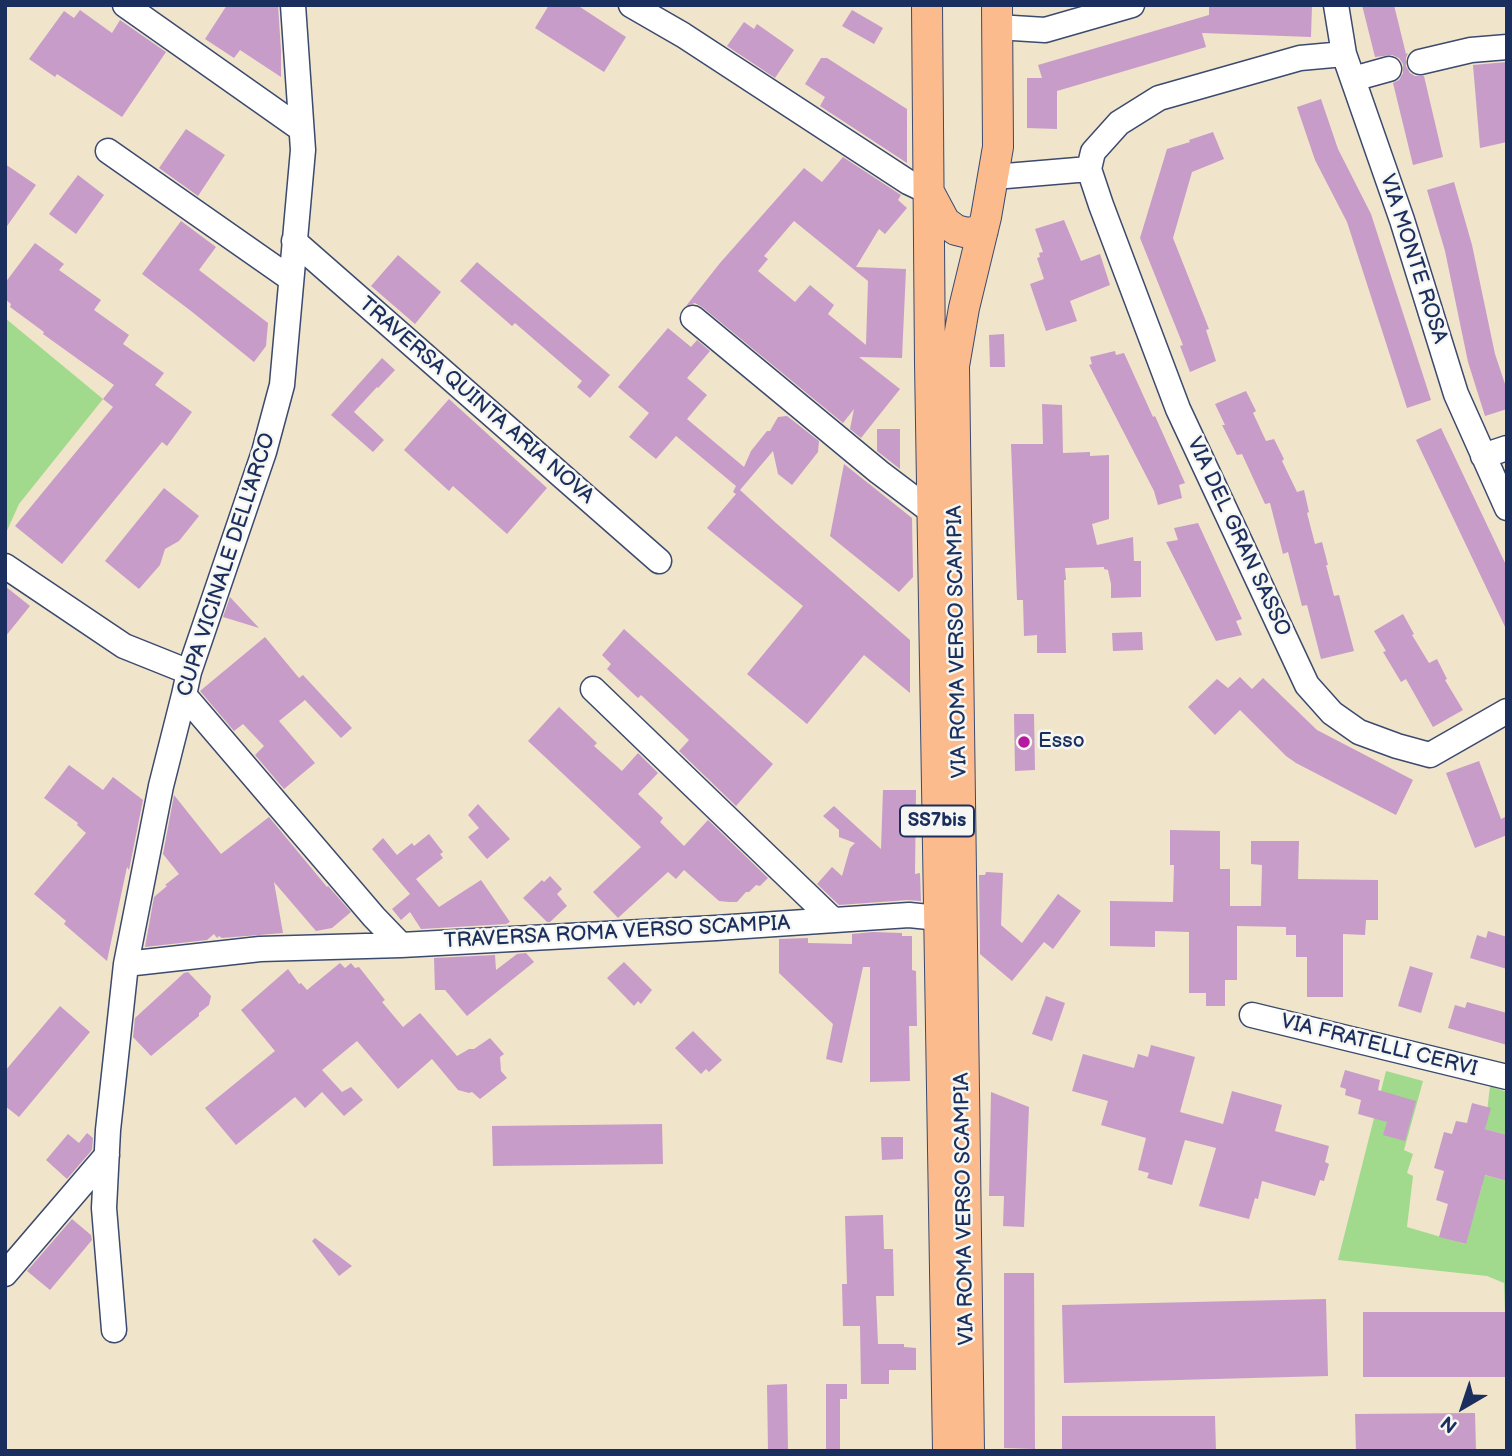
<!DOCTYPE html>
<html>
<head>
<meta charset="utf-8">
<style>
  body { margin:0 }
  #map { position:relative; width:1512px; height:1456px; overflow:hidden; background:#f0e4cb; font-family:"Balsamiq Sans",sans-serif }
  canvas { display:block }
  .frame { position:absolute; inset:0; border:7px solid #1b2f5e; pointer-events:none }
  .north { position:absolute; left:1428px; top:1372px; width:70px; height:70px; -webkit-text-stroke:5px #f6f6f2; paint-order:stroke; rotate:219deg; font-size:19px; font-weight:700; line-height:28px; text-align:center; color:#1b2f5e }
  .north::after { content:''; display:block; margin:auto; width:24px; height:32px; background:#1b2f5e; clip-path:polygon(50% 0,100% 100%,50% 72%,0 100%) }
</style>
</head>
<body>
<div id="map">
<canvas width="1512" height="1456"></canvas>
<div class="frame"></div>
<div class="north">N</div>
</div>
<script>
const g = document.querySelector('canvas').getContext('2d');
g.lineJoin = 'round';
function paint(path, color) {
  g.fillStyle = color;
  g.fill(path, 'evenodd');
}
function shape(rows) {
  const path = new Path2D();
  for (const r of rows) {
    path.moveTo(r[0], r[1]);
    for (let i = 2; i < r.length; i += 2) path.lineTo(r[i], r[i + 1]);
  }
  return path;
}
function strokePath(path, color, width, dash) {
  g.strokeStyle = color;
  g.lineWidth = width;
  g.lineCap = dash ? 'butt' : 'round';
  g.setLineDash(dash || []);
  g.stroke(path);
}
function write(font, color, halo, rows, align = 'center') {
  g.font = font + ' "Balsamiq Sans",sans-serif';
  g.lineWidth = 5;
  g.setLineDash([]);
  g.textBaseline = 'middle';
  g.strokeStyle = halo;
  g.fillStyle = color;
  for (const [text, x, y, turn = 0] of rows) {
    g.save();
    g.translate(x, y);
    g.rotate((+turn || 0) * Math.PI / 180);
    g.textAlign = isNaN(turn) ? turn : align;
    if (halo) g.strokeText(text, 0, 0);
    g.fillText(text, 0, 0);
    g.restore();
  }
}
paint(shape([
  [5,318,103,399,19,504,5,535],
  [1386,1071,1423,1081,1404,1150,1413,1154,1407,1173,1413,1176,1407,1227,1465,1244,1482,1186,1473,1172,1507,1181,1507,1312,1505,1312,1504,1283,1487,1276,1338,1260],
  [1490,1086,1507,1092,1507,1135,1485,1129]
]), '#a1da8d');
paint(shape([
  [227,5,278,5,281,51,281,77,240,50,234,58,205,39],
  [549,5,577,5,626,37,604,72,535,28],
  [1209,5,1312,6,1311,37,1202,33,1206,47,1057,91,1057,129,1027,128,1027,78,1042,78,1038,65,1209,15],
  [1362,5,1394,5,1406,54,1408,53,1406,58,1406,66,1410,73,1415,76,1424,76,1443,157,1413,165,1393,83,1399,80,1403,73,1403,64,1399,58,1392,55,1375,57],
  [80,10,112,33,120,20,166,52,122,117,57,74,55,77,29,59,64,11,74,18],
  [852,10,883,28,874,44,842,26],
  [744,22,754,29,757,24,794,50,775,78,727,46],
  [821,58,827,58,907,109,907,163,820,106,825,97,805,84],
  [1507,62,1507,142,1480,148,1473,65],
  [1321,99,1338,149,1371,214,1431,400,1407,408,1347,222,1315,160,1297,107],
  [186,129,225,155,198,196,159,168],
  [1213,132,1224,159,1192,172,1173,238,1209,329,1206,330,1216,361,1190,372,1180,346,1183,345,1140,238,1167,149,1190,142,1189,140],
  [843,157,901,195,898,200,907,208,885,234,879,229,856,267,906,269,902,358,859,357,900,389,861,438,850,429,854,409,843,423,702,307,695,303,686,306,720,263,804,168,822,182],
  [794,221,868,281,866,345,828,314,834,305,810,285,795,302,758,271,768,259,764,256],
  [5,164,36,185,5,229],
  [78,175,104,195,76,234,49,214],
  [1454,182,1472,245,1495,354,1507,390,1507,409,1485,416,1468,362,1445,251,1427,190],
  [1064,220,1081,261,1100,254,1110,285,1070,301,1077,321,1046,331,1030,284,1044,279,1037,258,1040,257,1039,253,1043,252,1035,229],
  [181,221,216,247,199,270,268,323,266,346,254,362,191,311,142,274],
  [35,243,64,264,59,270,101,300,94,310,129,335,123,344,164,373,155,385,192,412,167,446,162,442,62,564,15,526,113,407,103,399,114,385,43,334,44,332,10,307,11,304,5,299,5,283],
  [398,255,441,292,415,324,371,286],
  [477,262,610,375,590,398,577,387,582,381,515,323,512,326,460,281],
  [668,328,691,347,697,340,710,351,687,378,707,395,687,419,744,467,751,451,767,431,770,431,778,417,787,416,819,441,818,452,792,485,778,474,773,451,740,490,776,523,910,640,910,693,864,655,807,724,747,674,803,606,707,528,736,494,733,492,736,486,676,436,656,459,629,437,649,413,618,387],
  [1004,334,1005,367,990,367,989,335],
  [1115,351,1116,355,1124,353,1153,417,1155,416,1185,483,1179,485,1182,498,1158,505,1154,491,1089,365,1092,364,1090,357],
  [382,358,395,370,378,388,377,387,354,412,384,440,373,452,331,415],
  [1246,391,1256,411,1253,413,1266,441,1274,439,1284,459,1282,461,1297,492,1304,490,1309,512,1307,513,1315,544,1322,542,1328,565,1326,565,1334,596,1339,595,1354,651,1321,659,1307,605,1302,606,1288,552,1283,554,1270,503,1265,504,1242,454,1237,455,1222,425,1225,425,1215,404],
  [449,399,547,488,507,534,453,486,449,491,404,450],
  [1042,404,1062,405,1063,453,1090,452,1090,456,1109,455,1109,519,1092,524,1097,545,1133,537,1134,561,1141,561,1141,597,1111,598,1111,584,1108,570,1104,569,1104,567,1065,568,1066,580,1064,580,1066,653,1037,653,1037,635,1024,636,1023,600,1017,600,1011,444,1043,444],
  [1441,428,1507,567,1507,631,1416,440],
  [877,429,900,429,900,469,877,451],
  [844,464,912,518,913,577,899,592,830,536],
  [164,488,199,516,179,541,165,549,160,565,139,589,105,561],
  [1198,523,1242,619,1236,621,1242,635,1216,641,1166,542,1178,540,1174,528],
  [5,586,30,606,5,637],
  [230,597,259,628,223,617],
  [1403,614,1414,634,1412,635,1429,663,1437,659,1447,679,1445,680,1463,710,1433,727,1406,679,1401,682,1383,652,1386,651,1374,631],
  [624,629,773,764,736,806,679,751,689,740,641,695,638,698,607,669,611,664,602,655],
  [1142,632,1143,650,1113,651,1112,633],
  [265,637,299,678,303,675,352,728,341,738,305,700,279,721,315,763,284,789,255,755,264,746,243,724,234,731,200,691],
  [1240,677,1252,689,1263,678,1317,730,1413,780,1396,815,1296,763,1286,756,1240,710,1215,735,1188,707,1217,679,1228,688],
  [559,707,597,743,594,746,622,771,638,753,658,773,638,794,663,818,660,822,684,846,708,820,768,878,760,886,756,885,749,892,746,892,737,902,729,902,719,901,684,870,676,879,668,872,618,918,593,892,641,847,528,741],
  [1014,714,1034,714,1035,770,1015,771],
  [1479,761,1501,819,1507,816,1507,835,1475,848,1446,773],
  [69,765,103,790,113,777,143,800,129,870,127,867,107,961,64,924,66,921,34,894,86,833,77,825,78,823,44,798],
  [883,790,916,790,915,874,920,873,921,901,908,900,839,905,817,884,832,867,842,876,850,848,855,843,839,837,839,830,823,816,834,806,881,849],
  [174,795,221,854,269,817,327,887,328,886,351,912,332,928,316,931,274,882,283,933,222,938,219,936,217,938,214,934,207,940,145,947,154,897,167,886,165,885,179,874,163,854],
  [478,804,510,839,487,859,468,837,479,828,468,815],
  [1170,830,1220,831,1220,869,1230,869,1230,906,1261,906,1262,865,1251,864,1251,841,1299,841,1298,879,1378,880,1378,920,1366,920,1365,935,1343,934,1343,997,1307,997,1307,957,1296,957,1296,935,1286,935,1286,927,1237,926,1237,980,1225,980,1225,1006,1206,1006,1206,993,1189,993,1189,932,1155,931,1155,947,1110,946,1110,901,1173,902,1174,865,1170,865],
  [429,834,443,852,440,854,443,858,416,879,439,907,481,880,510,922,506,924,421,929,410,912,401,920,392,909,410,894,372,849,383,838,397,855,412,843,414,846],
  [986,872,1003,873,1001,925,1022,943,1058,894,1081,911,1053,949,1044,942,1012,981,980,954,979,875,985,875],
  [550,876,562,889,557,894,567,906,550,922,547,922,523,898,542,880,544,882],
  [1488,931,1507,937,1507,969,1470,958,1477,935,1486,938],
  [873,932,902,933,902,936,912,936,912,970,916,971,917,1026,909,1026,910,1081,870,1082,870,967,863,967,842,1063,826,1059,833,1024,779,973,779,939,808,938,808,943,852,944,852,934],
  [526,953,534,962,467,1016,445,990,435,990,434,958,495,955,496,970,517,954],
  [624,962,652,990,641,1004,638,1001,634,1006,607,978],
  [340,963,345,968,351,963,355,968,359,967,385,1000,382,1002,403,1027,420,1013,457,1056,469,1049,474,1049,490,1038,504,1054,500,1057,501,1071,507,1078,480,1099,472,1092,469,1093,458,1090,432,1059,398,1089,357,1041,322,1070,342,1092,351,1087,363,1100,344,1116,322,1092,305,1108,295,1097,236,1145,205,1108,275,1051,241,1010,288,969,299,984,301,983,307,990],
  [1410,966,1433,973,1421,1013,1398,1006],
  [188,972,211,996,209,1005,199,1013,199,1016,151,1056,133,1037,135,1018,184,973],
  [1046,996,1065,1003,1052,1041,1032,1034],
  [1467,1002,1507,1013,1507,1045,1448,1028,1455,1005,1465,1008],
  [60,1006,90,1032,19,1117,5,1106,5,1071],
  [693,1031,722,1060,709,1072,706,1069,701,1074,675,1048],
  [1151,1045,1195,1057,1180,1112,1223,1124,1232,1091,1282,1105,1275,1131,1329,1146,1325,1162,1329,1164,1324,1181,1320,1180,1315,1196,1262,1181,1258,1199,1255,1198,1249,1219,1199,1206,1216,1148,1185,1140,1172,1185,1147,1178,1149,1173,1138,1170,1146,1138,1101,1125,1108,1101,1072,1091,1083,1054,1134,1068,1138,1054,1148,1057],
  [1345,1070,1380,1080,1378,1090,1416,1101,1405,1141,1383,1135,1387,1122,1358,1114,1361,1100,1345,1095,1346,1089,1340,1087],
  [991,1092,1029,1107,1024,1227,1003,1226,1004,1196,989,1196],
  [1472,1103,1491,1108,1485,1129,1507,1135,1507,1181,1485,1175,1466,1244,1439,1237,1448,1204,1436,1200,1444,1171,1434,1168,1444,1132,1452,1134,1456,1121,1467,1123],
  [662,1124,663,1164,493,1166,492,1126],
  [87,1133,93,1138,92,1150,67,1179,46,1160,68,1134,79,1143],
  [881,1137,903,1137,903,1159,882,1160],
  [883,1215,884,1249,893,1249,894,1296,876,1296,878,1344,904,1344,904,1347,916,1348,916,1370,889,1370,889,1384,861,1384,860,1326,843,1326,842,1284,847,1284,845,1216],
  [72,1219,91,1235,92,1240,50,1290,27,1271],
  [315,1238,352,1266,339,1276,312,1241],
  [1004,1273,1034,1273,1035,1449,1004,1448],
  [1326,1299,1328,1376,1064,1383,1062,1305],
  [1363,1312,1507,1312,1507,1377,1363,1377],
  [787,1384,788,1451,768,1451,767,1385],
  [826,1384,847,1384,847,1399,840,1399,840,1451,826,1451],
  [1475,1413,1476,1451,1356,1451,1355,1414],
  [1062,1416,1215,1416,1216,1451,1062,1451]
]), '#c79cc8');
const minor = shape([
  [125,5,301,129],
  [631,5,683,35,908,182,929,192],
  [1336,5,1344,54,1402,220,1456,394,1507,508],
  [997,27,1045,30,1132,5],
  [1344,54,1300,58,1159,98,1119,123,1093,152,1089,169,1101,205,1178,409,1307,685,1332,713,1359,732,1397,746,1430,755,1507,711],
  [1420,62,1471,50,1507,47],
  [1353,79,1389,69],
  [108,151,291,279],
  [993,174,1006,176,1089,169],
  [294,241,659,561],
  [693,318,879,472,932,512],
  [1483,456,1507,448],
  [5,566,124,646,189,672],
  [593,689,833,920],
  [184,695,374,917,401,945],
  [126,964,260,949,401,945,716,928,909,915,939,918],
  [1252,1015,1507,1077],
  [5,1274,107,1155],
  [114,1330,104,1208,108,1130,126,964,161,786,184,695,189,672,264,452,282,385,303,150,293,5]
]);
const major = shape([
  [927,5,930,363,948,1451],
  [929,192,945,222,956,230,968,233,983,230],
  [969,1451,954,366,964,308,986,217,998,147,997,5]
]);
strokePath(minor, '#3b4a6e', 27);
strokePath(major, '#3b4a6e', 32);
strokePath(minor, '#fff', 24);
strokePath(major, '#fbbb8d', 30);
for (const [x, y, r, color] of [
  [1024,742,7,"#b5179e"]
]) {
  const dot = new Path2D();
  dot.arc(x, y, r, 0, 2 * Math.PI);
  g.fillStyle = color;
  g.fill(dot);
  strokePath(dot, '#f6f6f2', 2.5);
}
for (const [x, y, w] of [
  [937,821,74]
]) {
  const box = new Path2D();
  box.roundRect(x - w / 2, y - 15.5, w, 31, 5);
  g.fillStyle = '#f6f6f2';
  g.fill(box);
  strokePath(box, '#1b2f5e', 2);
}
write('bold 19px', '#1b2f5e', null, [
  ["SS7bis",937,821]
]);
write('21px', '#1b2f5e', '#f6f6f2', [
  ["VIA MONTE ROSA",1413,259,72],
  ["TRAVERSA QUINTA ARIA NOVA",476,401,41],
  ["VIA DEL GRAN SASSO",1238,537,65],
  ["CUPA VICINALE DELL'ARCO",227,565,-72],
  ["VIA ROMA VERSO SCAMPIA",958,642,-91],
  ["TRAVERSA ROMA VERSO SCAMPIA",617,933,-3],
  ["VIA FRATELLI CERVI",1379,1046,14],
  ["VIA ROMA VERSO SCAMPIA",965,1209,-91]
]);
write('21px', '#1b2f5e', '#f6f6f2', [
  ["Esso",1038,742]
], 'left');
</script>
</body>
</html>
